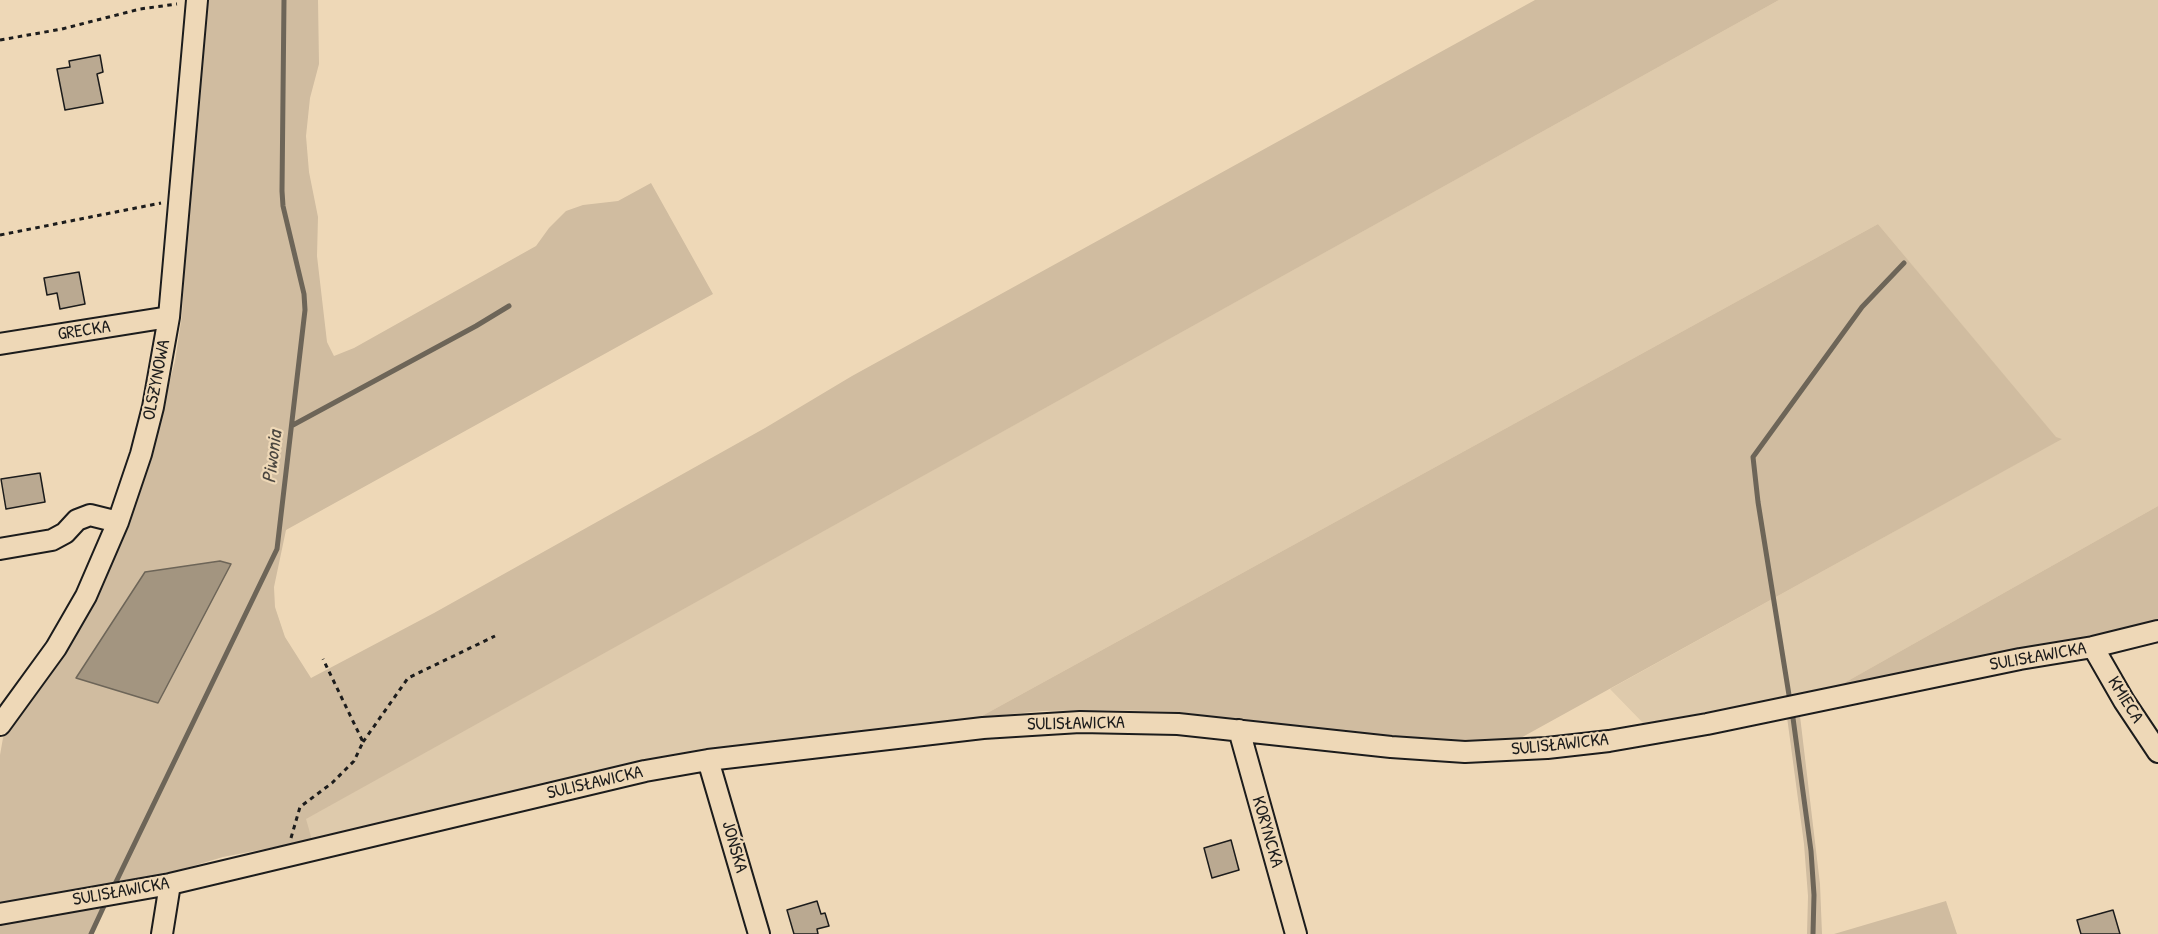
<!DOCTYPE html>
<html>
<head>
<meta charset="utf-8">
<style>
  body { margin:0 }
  canvas { display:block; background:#eed8b7 }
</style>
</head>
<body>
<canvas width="2158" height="934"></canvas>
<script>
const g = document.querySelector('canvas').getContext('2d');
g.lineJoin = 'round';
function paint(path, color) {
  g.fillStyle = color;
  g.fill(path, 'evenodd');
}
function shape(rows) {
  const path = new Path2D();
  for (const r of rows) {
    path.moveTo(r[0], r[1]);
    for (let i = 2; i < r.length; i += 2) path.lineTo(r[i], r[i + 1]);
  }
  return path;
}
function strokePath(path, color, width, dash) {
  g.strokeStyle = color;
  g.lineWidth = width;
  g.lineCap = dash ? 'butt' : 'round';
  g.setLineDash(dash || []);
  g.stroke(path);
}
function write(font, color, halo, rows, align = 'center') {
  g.font = font + ' "Patrick Hand",sans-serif';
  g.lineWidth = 4.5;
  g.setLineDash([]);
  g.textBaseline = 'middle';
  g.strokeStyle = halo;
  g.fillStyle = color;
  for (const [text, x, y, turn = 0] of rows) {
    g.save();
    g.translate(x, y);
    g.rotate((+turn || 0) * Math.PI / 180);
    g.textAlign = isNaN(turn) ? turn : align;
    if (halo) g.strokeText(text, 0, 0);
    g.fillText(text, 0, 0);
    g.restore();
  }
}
paint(shape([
  [1779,0,2158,0,2158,506,1837,687,1644,724,1610,689,2061,439,2056,438,1878,224,980,717,659,757,312,840,305,819]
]), '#decaac');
paint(shape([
  [207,0,318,0,319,64,310,98,306,136,309,172,318,217,317,256,327,342,334,356,354,348,536,246,549,228,566,211,583,205,618,201,651,183,713,294,286,530,274,587,275,607,285,637,311,678,434,613,765,428,852,376,1535,0,1779,0,306,819,312,840,223,857,166,874,114,887,91,934,0,934,0,755,3,738,11,721,53,671,81,626,104,584,122,540,152,448,175,361,182,315,188,202],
  [220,561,76,678,145,572],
  [1878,224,2056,437,2062,439,1517,740,1437,741,1176,712,1113,710,1043,711,980,717],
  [2158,506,2158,623,2088,640,2043,644,1837,687],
  [1800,716,1820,884,1822,934,1807,934,1808,896,1804,844,1787,717],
  [1946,901,1957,934,1834,934]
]), '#d0bca0');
const water = shape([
  [220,561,231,564,158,703,76,678,145,572,220,561]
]);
paint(water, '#a39580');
strokePath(water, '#6d6558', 1.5);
strokePath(shape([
  [293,425,476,326,509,306],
  [1789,695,1758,502,1753,457,1862,307,1904,263],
  [1793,718,1811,851,1814,895,1813,934],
  [115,884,277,549,305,310,304,294,283,206,282,191,284,0],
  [91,934,104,906]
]), '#6d6558', 5);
const building = shape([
  [100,55,103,72,97,74,103,103,65,110,57,69,70,67,69,61,100,55],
  [79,272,85,304,60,309,57,293,47,295,44,278,79,272],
  [40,473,45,502,6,509,1,479,40,473],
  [1231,840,1239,870,1212,878,1204,848,1231,840],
  [817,901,821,914,825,913,829,926,817,929,818,934,794,934,787,910,817,901],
  [2113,910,2120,934,2081,934,2077,920,2113,910]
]);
paint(building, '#baa991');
strokePath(building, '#1c1c1c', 1.5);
const minor = shape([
  [0,344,169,317],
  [0,549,52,540,65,533,77,520,90,515,118,522],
  [2093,647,2124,701,2158,752],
  [0,725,56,648,86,596,118,522,141,454,153,407,169,317,197,0],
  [1239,730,1296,934],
  [708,760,759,934],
  [0,914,170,884,645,771,708,760,983,728,1080,722,1178,724,1391,747,1465,752,1547,748,1609,741,1707,724,2020,659,2093,647,2158,631],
  [162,934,170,884]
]);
strokePath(minor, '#1c1c1c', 24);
strokePath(shape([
  [0,40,62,29,140,9,177,4],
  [0,235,161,203],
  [363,742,408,678,495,636],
  [291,838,300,807,332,783,354,761,363,742,323,659]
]), '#1c1c1c', 3, [4.5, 4.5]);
strokePath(minor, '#eed8b7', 20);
write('18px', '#1c1c1c', '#eed8b7', [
  ["GRECKA",84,331,-9],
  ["OLSZYNOWA",157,380,-79],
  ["SULISŁAWICKA",2038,657,-10],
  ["KMIECA",2125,700,58],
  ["SULISŁAWICKA",1076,724,-1],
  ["SULISŁAWICKA",1560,745,-6],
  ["SULISŁAWICKA",595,783,-13],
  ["KORYNCKA",1267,832,74],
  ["JOŃSKA",734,847,74],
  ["SULISŁAWICKA",121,892,-10]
]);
write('italic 20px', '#4b463f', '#eed8b7', [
  ["Piwonia",273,457,-83]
]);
</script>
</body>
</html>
